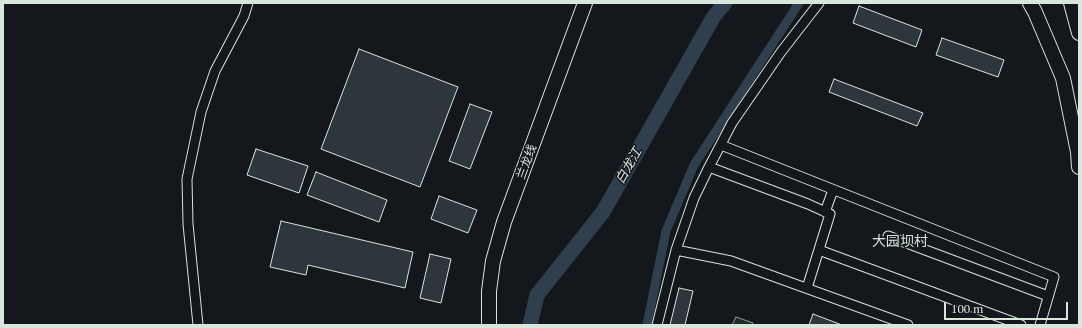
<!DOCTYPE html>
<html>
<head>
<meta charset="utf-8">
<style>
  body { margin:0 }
  #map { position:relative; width:1082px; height:328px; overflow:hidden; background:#14181c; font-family:"PT Serif",serif }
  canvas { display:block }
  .frame { position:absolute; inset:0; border:4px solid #d8e6dc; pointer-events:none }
  .scale { position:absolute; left:944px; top:302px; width:124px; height:18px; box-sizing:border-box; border:2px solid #d8e6dc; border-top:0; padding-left:5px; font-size:12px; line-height:14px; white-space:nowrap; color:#d8e6dc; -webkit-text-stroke:3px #14181c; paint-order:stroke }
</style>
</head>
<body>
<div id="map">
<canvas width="1082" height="328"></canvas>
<div class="frame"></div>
<div class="scale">100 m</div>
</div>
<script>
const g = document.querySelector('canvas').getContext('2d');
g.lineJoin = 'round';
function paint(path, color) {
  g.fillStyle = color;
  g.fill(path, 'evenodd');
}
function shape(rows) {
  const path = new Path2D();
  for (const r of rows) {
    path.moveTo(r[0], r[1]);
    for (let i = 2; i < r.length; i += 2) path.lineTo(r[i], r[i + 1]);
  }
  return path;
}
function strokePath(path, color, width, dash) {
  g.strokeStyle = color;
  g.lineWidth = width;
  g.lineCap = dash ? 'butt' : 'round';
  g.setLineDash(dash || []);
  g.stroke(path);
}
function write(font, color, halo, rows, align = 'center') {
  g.font = font + ' "PT Serif","Noto Sans SC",serif';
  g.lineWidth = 3;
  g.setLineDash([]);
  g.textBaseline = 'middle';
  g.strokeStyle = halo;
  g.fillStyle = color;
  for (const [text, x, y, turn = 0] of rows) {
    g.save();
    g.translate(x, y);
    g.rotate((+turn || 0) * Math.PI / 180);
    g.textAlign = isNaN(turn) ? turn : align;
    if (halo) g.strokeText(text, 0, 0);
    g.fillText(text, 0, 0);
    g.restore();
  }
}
const green = shape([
  [736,317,753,323,752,325,732,325,736,317]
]);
paint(green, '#1a2d24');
strokePath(green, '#939e99', 1);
strokePath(shape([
  [647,325,666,231,694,165,799,3]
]), '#2f3f4d', 9);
strokePath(shape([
  [530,325,537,295,603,212,714,16,725,3]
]), '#2f3f4d', 15);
const building = shape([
  [859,6,922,30,916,47,853,23,859,6],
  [942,38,1004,60,998,77,936,55,942,38],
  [359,49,458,87,420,187,321,149,359,49],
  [834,79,923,113,917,126,829,92,834,79],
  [470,104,492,112,470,169,449,161,470,104],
  [256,149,308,166,299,193,247,175,256,149],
  [316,172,387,200,379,222,307,195,316,172],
  [439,196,477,210,468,233,431,219,439,196],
  [281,221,413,252,405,288,308,265,306,275,270,267,281,221],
  [430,254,451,259,441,303,420,298,430,254],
  [679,288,693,291,685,325,670,325,679,288],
  [813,314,842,325,809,325,813,314]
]);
paint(building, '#2c363c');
strokePath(building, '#d8e6dc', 1);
const minor = shape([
  [721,145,1054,277,1040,325],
  [709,167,808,204,830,214,807,288],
  [825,212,833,190],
  [888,236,1048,296],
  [676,250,731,261,908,325],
  [819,250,1021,325],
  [198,325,188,224,187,179,201,112,215,71,244,16,248,3],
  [657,325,676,250,694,198,709,167,732,123,781,52,819,3]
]);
const highway = shape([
  [1030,3,1035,12,1063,78,1078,152,1079,167],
  [1071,3,1079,33],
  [489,325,489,291,493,261,504,222,585,3]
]);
strokePath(minor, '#d8e6dc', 11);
strokePath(highway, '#d8e6dc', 16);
strokePath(minor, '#14181c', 9);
strokePath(highway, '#14181c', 14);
write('12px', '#d8e6dc', '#14181c', [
  ["兰龙线",527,162,-70]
]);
write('italic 13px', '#d8e6dc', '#14181c', [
  ["白龙江",629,166,-60]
]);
write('14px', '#d8e6dc', '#14181c', [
  ["大园坝村",900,242]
]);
</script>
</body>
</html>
